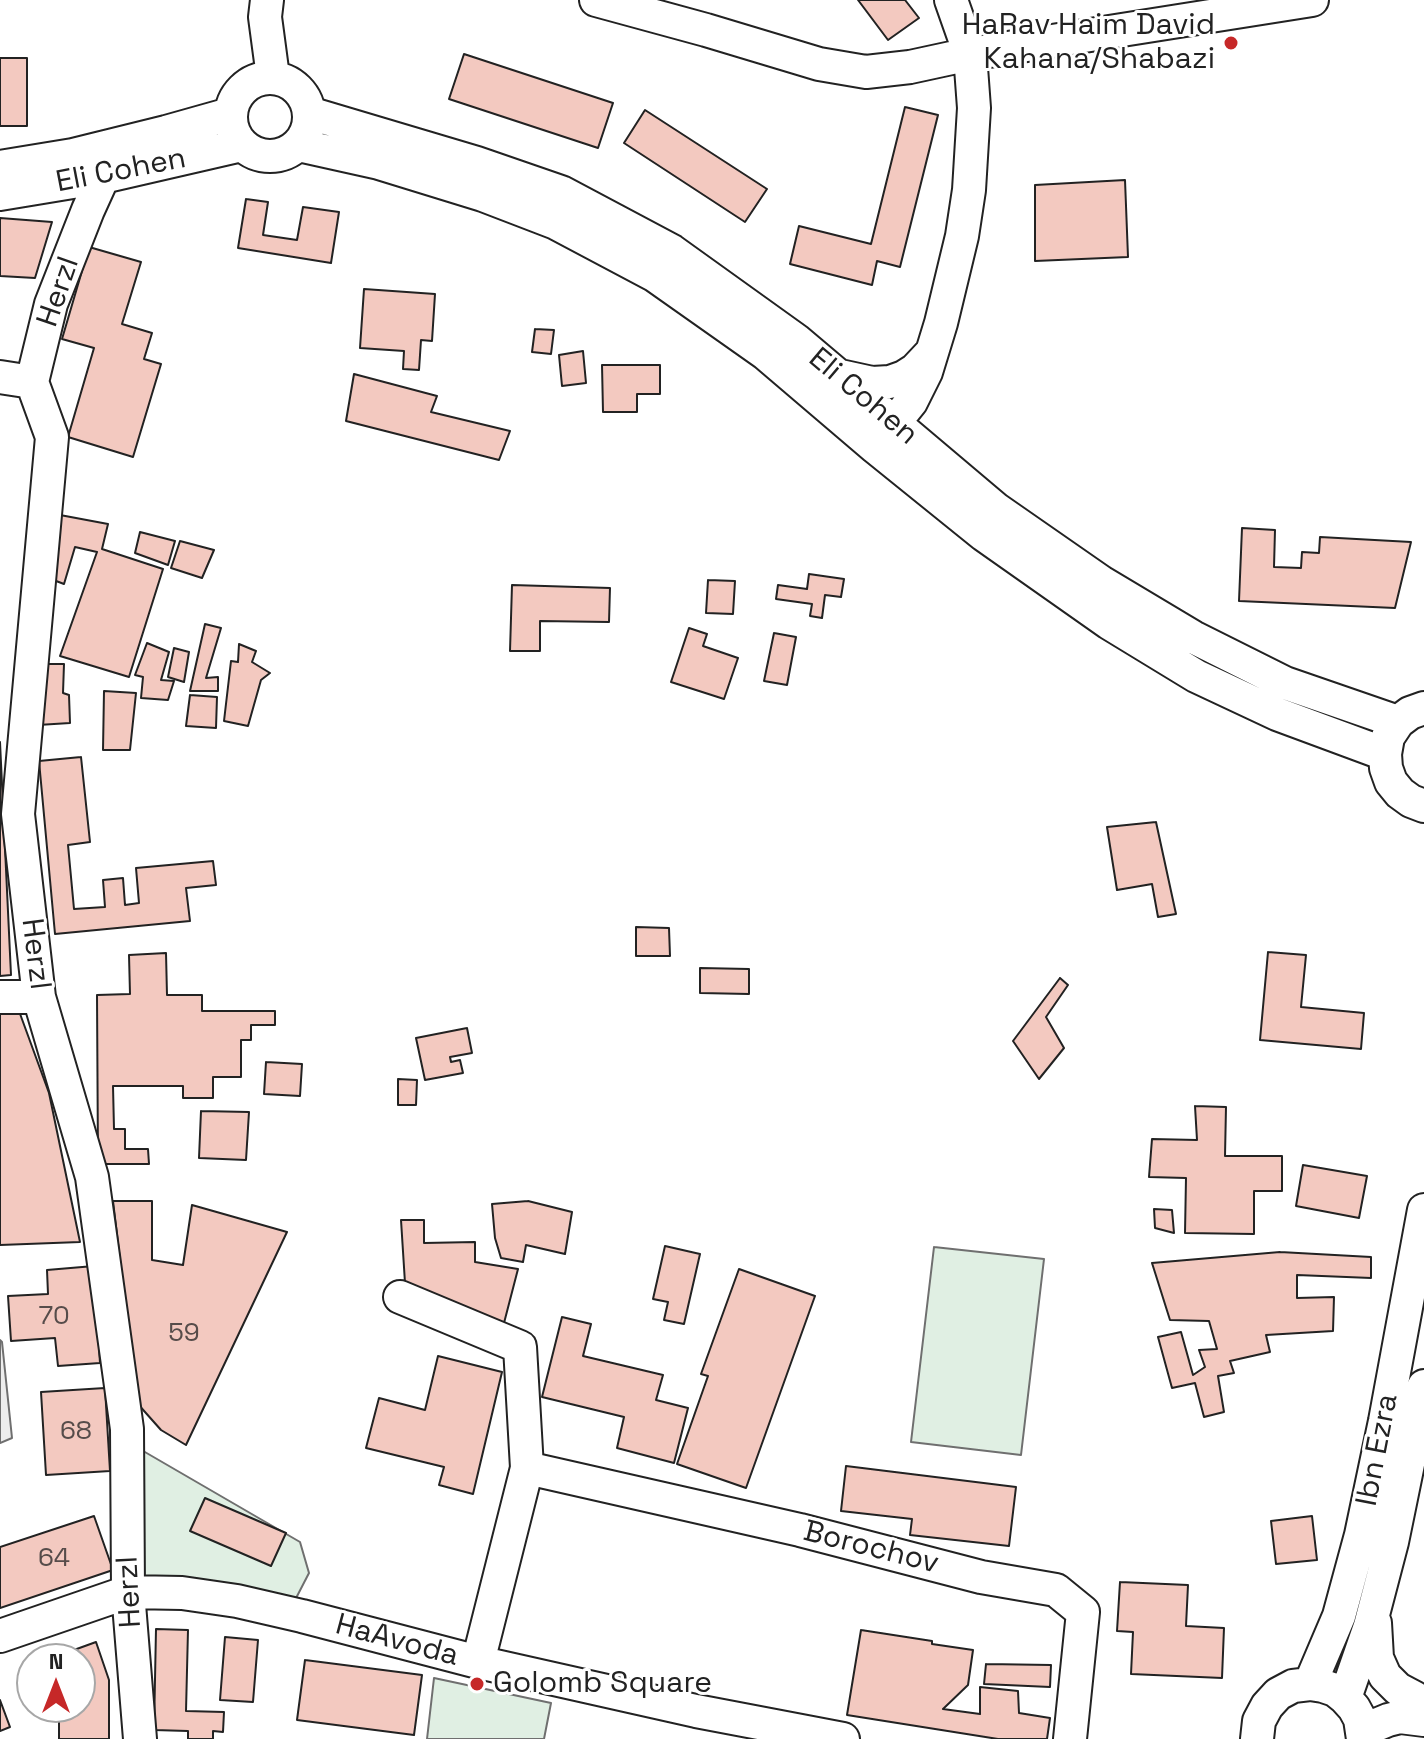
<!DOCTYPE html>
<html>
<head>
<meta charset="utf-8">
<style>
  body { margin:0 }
  #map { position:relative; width:1424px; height:1739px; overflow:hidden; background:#fff; font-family:"Space Grotesk",sans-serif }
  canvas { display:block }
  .north { position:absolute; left:16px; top:1643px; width:80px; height:80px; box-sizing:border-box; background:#fff; border:2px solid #a7a7a7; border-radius:50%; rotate:0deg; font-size:22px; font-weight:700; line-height:32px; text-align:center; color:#222 }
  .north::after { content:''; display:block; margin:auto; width:28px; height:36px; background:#c62828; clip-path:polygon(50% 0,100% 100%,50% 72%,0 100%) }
</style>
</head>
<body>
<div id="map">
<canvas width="1424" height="1739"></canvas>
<div class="north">N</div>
</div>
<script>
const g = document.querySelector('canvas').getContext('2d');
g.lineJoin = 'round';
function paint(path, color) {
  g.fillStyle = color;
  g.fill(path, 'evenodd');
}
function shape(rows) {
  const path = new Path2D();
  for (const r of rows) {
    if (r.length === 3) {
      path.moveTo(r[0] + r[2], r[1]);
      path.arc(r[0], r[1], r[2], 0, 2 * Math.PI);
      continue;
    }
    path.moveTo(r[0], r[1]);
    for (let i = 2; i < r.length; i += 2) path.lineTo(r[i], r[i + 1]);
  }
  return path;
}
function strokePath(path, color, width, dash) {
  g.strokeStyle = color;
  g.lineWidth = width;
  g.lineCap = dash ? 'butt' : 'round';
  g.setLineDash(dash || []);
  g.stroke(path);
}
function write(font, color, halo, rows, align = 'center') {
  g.font = font + ' "Space Grotesk",sans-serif';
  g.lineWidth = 6;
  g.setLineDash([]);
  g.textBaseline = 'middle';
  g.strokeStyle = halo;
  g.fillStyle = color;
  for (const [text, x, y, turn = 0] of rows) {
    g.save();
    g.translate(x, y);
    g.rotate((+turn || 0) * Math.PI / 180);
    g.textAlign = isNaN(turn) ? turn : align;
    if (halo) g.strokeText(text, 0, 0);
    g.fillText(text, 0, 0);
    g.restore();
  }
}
const green = shape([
  [934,1247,1044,1259,1021,1455,911,1442,934,1247],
  [138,1448,300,1542,309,1573,293,1604,138,1577,138,1448],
  [434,1678,551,1703,544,1739,427,1739,434,1678]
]);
paint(green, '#e0efe3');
strokePath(green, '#6f6f6f', 2);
const parking = shape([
  [0,1340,2,1342,12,1438,0,1443,0,1340]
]);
paint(parking, '#ededed');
strokePath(parking, '#6f6f6f', 2);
const building = shape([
  [858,0,905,0,919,18,888,40,858,0],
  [464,54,613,103,598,148,449,99,464,54],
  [0,58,27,58,27,126,0,126,0,58],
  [905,107,938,115,900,267,877,261,872,285,790,264,799,226,871,244,905,107],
  [645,110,767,189,745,222,624,143,645,110],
  [1125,180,1128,257,1035,261,1035,185,1125,180],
  [246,199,268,202,263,235,297,240,303,207,339,212,331,263,238,248,246,199],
  [0,218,52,222,35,278,0,276,0,218],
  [89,247,141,262,122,324,152,333,144,359,161,364,133,457,68,437,94,348,62,339,89,247],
  [364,289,435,294,432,341,421,340,419,370,403,369,404,351,360,348,364,289],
  [535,329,554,330,551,354,532,352,535,329],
  [583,351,586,383,562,386,559,355,583,351],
  [602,365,660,365,660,394,637,394,637,412,603,412,602,365],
  [354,374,437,396,431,412,510,431,499,460,346,421,354,374],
  [60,515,108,524,102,549,163,569,129,677,60,656,97,552,75,547,64,584,43,576,60,515],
  [1242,528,1275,530,1274,567,1301,568,1302,552,1319,553,1320,537,1411,542,1395,608,1239,601,1242,528],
  [140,532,175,541,168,565,135,553,140,532],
  [180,541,214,550,202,578,171,568,180,541],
  [809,574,844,579,841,597,825,595,822,618,810,616,812,604,776,599,778,585,807,589,809,574],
  [708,580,735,581,733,614,706,613,708,580],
  [512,585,610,588,609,622,540,621,540,651,510,651,512,585],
  [205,624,221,628,206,678,218,677,218,691,190,691,205,624],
  [689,628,707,634,703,646,738,658,724,699,671,682,689,628],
  [774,633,796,637,787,685,764,681,774,633],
  [147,643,169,652,161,680,174,681,168,700,141,698,143,677,135,675,147,643],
  [239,644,256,651,252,662,270,673,261,680,248,726,224,721,231,661,238,662,239,644],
  [174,648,189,652,184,682,168,677,174,648],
  [36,664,64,664,63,693,69,695,70,723,38,725,36,664],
  [104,691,136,693,130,750,103,750,104,691],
  [190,695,217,697,216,728,186,726,190,695],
  [0,742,11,975,0,976,0,742],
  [81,757,90,842,68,845,74,909,105,907,103,880,123,878,125,905,139,903,136,868,213,861,216,885,186,888,190,921,55,934,39,761,81,757],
  [1156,822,1176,914,1158,917,1152,884,1117,890,1107,827,1156,822],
  [636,927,669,928,670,956,636,956,636,927],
  [1268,952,1306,955,1301,1007,1364,1013,1361,1049,1260,1040,1268,952],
  [166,953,167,995,202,995,202,1011,275,1011,275,1025,251,1025,251,1040,241,1040,241,1077,213,1077,213,1098,183,1098,183,1086,113,1086,114,1129,125,1129,125,1149,148,1149,149,1164,98,1164,97,995,130,994,129,955,166,953],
  [700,968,749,969,749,994,700,993,700,968],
  [1060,978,1068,985,1046,1017,1064,1048,1039,1079,1013,1041,1060,978],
  [19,1011,49,1093,80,1242,0,1245,0,1013,19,1011],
  [467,1028,472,1053,450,1057,451,1062,460,1060,463,1073,425,1080,416,1038,467,1028],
  [266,1062,302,1064,300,1096,264,1094,266,1062],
  [398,1079,417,1080,416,1105,398,1105,398,1079],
  [1195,1106,1226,1107,1225,1156,1282,1156,1282,1191,1254,1191,1254,1234,1185,1233,1186,1178,1149,1177,1152,1139,1197,1140,1195,1106],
  [201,1111,249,1112,246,1160,199,1158,201,1111],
  [1303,1165,1367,1176,1359,1218,1296,1206,1303,1165],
  [113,1201,152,1201,152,1260,183,1265,192,1205,287,1232,186,1445,161,1430,137,1403,113,1201],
  [528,1201,572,1212,565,1254,526,1245,523,1262,501,1258,495,1238,492,1204,528,1201],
  [1154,1209,1172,1210,1174,1233,1155,1228,1154,1209],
  [401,1220,424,1220,424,1243,475,1242,475,1262,518,1269,504,1323,405,1283,401,1220],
  [665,1246,700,1254,684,1324,664,1320,668,1302,653,1299,665,1246],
  [1280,1252,1371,1257,1371,1278,1297,1275,1297,1298,1334,1297,1333,1331,1266,1335,1270,1352,1230,1361,1234,1373,1218,1376,1224,1412,1204,1417,1195,1383,1172,1388,1158,1337,1181,1332,1193,1375,1205,1367,1199,1350,1217,1349,1209,1321,1170,1320,1152,1263,1280,1252],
  [94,1266,100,1363,58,1366,55,1338,11,1341,8,1296,48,1294,47,1270,94,1266],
  [739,1269,815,1296,746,1488,677,1464,708,1376,701,1374,739,1269],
  [562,1317,591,1324,583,1356,663,1375,656,1400,688,1408,674,1463,617,1448,624,1417,542,1397,562,1317],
  [438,1356,502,1372,473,1494,439,1485,444,1467,366,1448,379,1398,425,1410,438,1356],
  [105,1388,110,1471,46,1475,41,1392,105,1388],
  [846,1466,1016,1487,1009,1546,910,1535,912,1519,841,1511,846,1466],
  [205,1498,286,1533,271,1566,190,1531,205,1498],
  [94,1516,113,1570,0,1608,0,1547,94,1516],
  [1312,1516,1317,1560,1276,1564,1271,1521,1312,1516],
  [1120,1582,1188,1585,1186,1626,1224,1628,1222,1678,1131,1674,1133,1632,1117,1631,1120,1582],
  [156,1629,188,1630,186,1711,224,1712,223,1732,213,1731,213,1739,188,1739,188,1731,154,1730,156,1629],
  [861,1630,932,1641,932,1644,973,1650,968,1685,943,1709,980,1714,980,1687,1018,1691,1019,1713,1050,1718,1047,1739,998,1739,847,1715,861,1630],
  [225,1637,258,1640,253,1702,220,1700,225,1637],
  [96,1642,109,1680,109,1739,59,1739,59,1707,80,1707,80,1659,49,1659,96,1642],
  [305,1660,422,1675,414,1735,297,1720,305,1660],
  [986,1664,1051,1665,1050,1687,984,1684,986,1664],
  [32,1665,32,1702,20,1669,32,1665],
  [0,1700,10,1727,0,1731,0,1700]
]);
paint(building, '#f3c9c0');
strokePath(building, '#222', 2);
const minor = shape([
  [267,0,265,17,273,77],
  [596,0,706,30,819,64,866,72,910,67,970,54,1312,0],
  [270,117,39],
  [309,113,477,163,561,192,672,251,796,340,996,509,1101,582,1193,637,1285,683,1398,722],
  [298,145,379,163,483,195,556,223,654,275,766,354,875,447,984,535,1109,623,1196,676,1277,714,1385,754],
  [0,167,73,155,166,132,230,114],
  [103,177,88,210,51,304,32,382,52,437,18,814,39,997,92,1177,127,1429,128,1592,140,1739],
  [0,194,103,177,242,145],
  [840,376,872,383,890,382,904,377,915,370,931,353],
  [0,377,32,382],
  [882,438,911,402,926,372,941,323,962,236,969,190,974,108,970,54,951,0],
  [1424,708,1410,713,1398,722,1388,737,1385,754,1386,768,1391,782,1400,793,1411,801,1424,806],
  [0,997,39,997],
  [400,1297,520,1347,527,1468,478,1662],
  [527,1468,800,1530,981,1577,1056,1590,1083,1612,1070,1739],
  [1375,1623,1377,1658,1385,1676,1398,1689,1415,1698],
  [0,1636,128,1592,182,1593,237,1601,302,1616,478,1662,696,1711,843,1739],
  [1310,1684,1339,1616,1361,1535,1385,1421,1424,1210],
  [1345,1698,1370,1626,1392,1542,1424,1386],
  [1363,1736,1376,1725,1388,1720,1400,1717,1424,1720],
  [1257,1739,1259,1721,1267,1706,1278,1694,1293,1686,1310,1684,1323,1686,1335,1690,1345,1698,1354,1708,1360,1719,1363,1739]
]);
strokePath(minor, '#222', 36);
strokePath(minor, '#fff', 32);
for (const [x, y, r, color] of [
  [1231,43,8,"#c62828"],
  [477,1684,8,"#c62828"]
]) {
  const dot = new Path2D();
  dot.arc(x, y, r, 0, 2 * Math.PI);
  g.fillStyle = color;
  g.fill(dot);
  strokePath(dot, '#fff', 3);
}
write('26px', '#564c4a', null, [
  ["70",54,1317],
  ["59",184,1334],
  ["68",76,1432],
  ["64",54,1559]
]);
write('30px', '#222', '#fff', [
  ["HaRav Haim David",1215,26],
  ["Kahana/Shabazi",1215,60],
  ["Golomb Square",493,1684,"left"]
], 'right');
write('30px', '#222', '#fff', [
  ["Eli Cohen",121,171,-11],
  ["Herzl",59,292,-71],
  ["Eli Cohen",863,397,40],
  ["Herzl",35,954,83],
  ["Ibn Ezra",1378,1450,-79],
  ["Borochov",871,1548,14],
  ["Herzl",130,1592,-93],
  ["HaAvoda",397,1641,15]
]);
</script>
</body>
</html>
